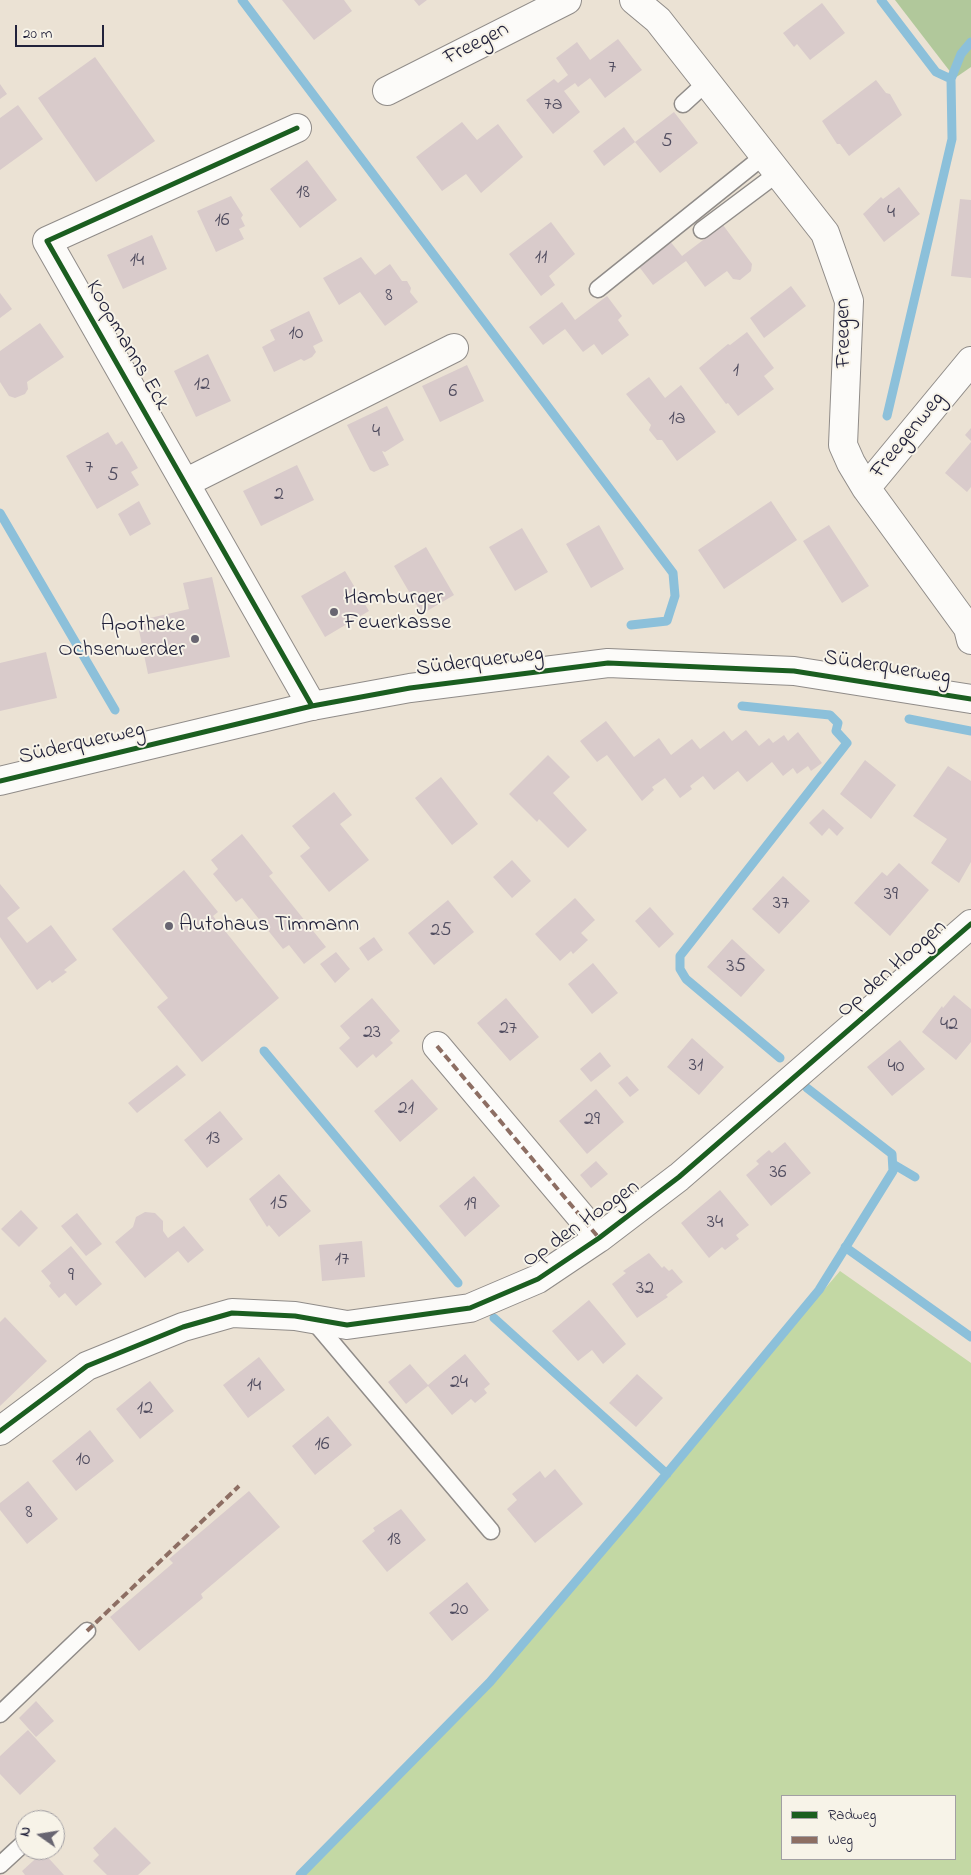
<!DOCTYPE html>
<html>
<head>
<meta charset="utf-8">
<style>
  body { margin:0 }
  #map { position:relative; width:971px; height:1875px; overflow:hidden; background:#ebe2d4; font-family:"Indie Flower",sans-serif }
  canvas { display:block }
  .legend { position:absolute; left:781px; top:1795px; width:175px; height:65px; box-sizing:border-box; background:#f7f3e8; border:1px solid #a29fa3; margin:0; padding:6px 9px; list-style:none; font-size:15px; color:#22223b }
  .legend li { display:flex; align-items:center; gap:10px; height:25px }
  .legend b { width:25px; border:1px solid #a29fa3 }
  .north { position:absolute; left:15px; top:1810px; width:50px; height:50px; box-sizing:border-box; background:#f7f3e8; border:1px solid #a29fa3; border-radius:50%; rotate:283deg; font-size:14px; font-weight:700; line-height:20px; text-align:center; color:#22223b }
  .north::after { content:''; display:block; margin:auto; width:18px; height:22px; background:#686571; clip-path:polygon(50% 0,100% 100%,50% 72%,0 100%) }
  .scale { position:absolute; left:15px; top:25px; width:89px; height:22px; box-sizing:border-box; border:2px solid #22223b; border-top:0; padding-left:6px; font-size:15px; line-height:18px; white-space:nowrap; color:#22223b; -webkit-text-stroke:4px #f7f3e8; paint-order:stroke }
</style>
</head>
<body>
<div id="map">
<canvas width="971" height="1875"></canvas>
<ul class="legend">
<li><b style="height:6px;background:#1b5e20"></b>Radweg</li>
<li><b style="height:6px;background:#8d6e63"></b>Weg</li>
</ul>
<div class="north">N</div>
<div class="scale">20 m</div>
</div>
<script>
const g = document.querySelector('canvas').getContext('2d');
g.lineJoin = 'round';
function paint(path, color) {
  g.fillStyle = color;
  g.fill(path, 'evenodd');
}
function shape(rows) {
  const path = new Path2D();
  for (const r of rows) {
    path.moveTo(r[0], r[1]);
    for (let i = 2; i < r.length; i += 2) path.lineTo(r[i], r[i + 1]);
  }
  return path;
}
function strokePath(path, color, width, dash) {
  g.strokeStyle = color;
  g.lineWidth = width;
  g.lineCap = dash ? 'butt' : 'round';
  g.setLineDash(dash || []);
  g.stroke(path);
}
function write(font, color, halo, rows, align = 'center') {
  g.font = font + ' "Indie Flower",sans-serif';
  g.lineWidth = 4;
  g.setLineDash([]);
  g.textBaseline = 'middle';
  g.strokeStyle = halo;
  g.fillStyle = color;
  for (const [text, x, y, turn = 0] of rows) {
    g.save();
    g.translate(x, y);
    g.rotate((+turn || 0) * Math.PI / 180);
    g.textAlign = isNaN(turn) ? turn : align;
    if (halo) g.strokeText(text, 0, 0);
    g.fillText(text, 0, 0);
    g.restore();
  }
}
paint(shape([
  [840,1271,971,1363,971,1875,300,1875,490,1682],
  [782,1796,955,1796,955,1859,782,1859]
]), '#c3d8a4');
paint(shape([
  [895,0,971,0,971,67,955,78]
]), '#b1c89b');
strokePath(shape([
  [242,0,673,573,675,596,667,621,631,625],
  [881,0,936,72,951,79],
  [887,416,952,139,951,79,961,54,971,42],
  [0,513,115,710],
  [742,706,830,715,838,723,836,731,847,743,680,956,680,969,686,979,780,1058],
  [909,719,971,731],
  [264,1051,458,1283],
  [893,1164,915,1177],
  [845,1247,971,1337],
  [494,1318,667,1474],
  [300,1875,490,1682,635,1512,819,1290,893,1171,892,1154,807,1088]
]), '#8cc0da', 9);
paint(shape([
  [282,0,344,0,352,11,314,40],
  [414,0,427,0,419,6],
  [822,3,845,33,810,60,797,44,794,47,783,33],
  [618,39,642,70,605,98,590,78,578,87,575,83,564,91,580,112,553,134,526,100,554,79,558,83,568,75,556,58,577,42,590,60],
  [95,57,155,141,96,182,38,98],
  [876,80,886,93,890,94,902,115,849,156,840,144,837,144,822,121],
  [0,84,7,94,0,99],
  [18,105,43,139,0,170,0,118],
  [674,112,698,143,660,173,635,142],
  [462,122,477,140,498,124,523,157,481,193,466,174,442,191,416,157],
  [624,127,635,142,604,166,593,151],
  [307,160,337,200,300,228,270,189],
  [899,187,920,214,884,242,863,214,881,197,883,199],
  [231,196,243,215,241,218,245,226,239,229,244,239,216,252,197,211],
  [960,199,971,200,971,278,951,276],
  [551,222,575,254,549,276,555,285,541,296,509,254],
  [723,225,752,264,751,271,740,280,733,279,727,271,705,287,686,261,653,285,637,264,669,240,682,256],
  [152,235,167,269,123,289,107,255],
  [361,257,375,275,390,264,402,281,407,281,411,288,410,292,418,302,385,326,360,292,339,305,323,278],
  [791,286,806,306,764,338,750,318],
  [0,293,12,309,0,318],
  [607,296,622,316,618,320,629,335,602,355,594,344,583,352,565,329,543,345,529,327,562,302,575,320],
  [309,311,323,341,313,346,316,352,312,357,304,361,301,359,274,372,262,347,275,340,270,330],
  [40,323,64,357,27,382,28,389,25,394,15,398,9,396,0,382,0,351],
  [747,332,774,368,764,376,774,389,738,416,728,403,726,404,699,368,728,344,730,345],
  [208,354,231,401,196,417,174,371],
  [467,365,484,401,440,422,422,386],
  [649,377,665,398,681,385,716,432,677,461,662,440,657,440,649,430,651,425,626,394],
  [387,406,404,440,385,452,382,451,389,465,374,472,370,470,347,425],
  [971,428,971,441,965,435],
  [108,432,116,445,122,441,130,454,138,468,131,472,139,485,97,509,66,456],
  [971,442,971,487,967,492,945,473],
  [297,465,314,500,261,526,243,491],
  [139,501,151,524,130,536,118,514],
  [771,501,797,540,724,589,698,550],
  [599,525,624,569,591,588,566,544],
  [829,525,869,586,842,603,803,541],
  [522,528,548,572,515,591,489,547],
  [426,547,454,595,422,614,394,566],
  [345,571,369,611,325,637,301,596],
  [212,577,230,657,148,674,137,621,189,609,183,583],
  [46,652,57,698,0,711,0,663],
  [606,721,634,757,659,738,671,755,692,739,700,749,724,731,732,741,746,730,759,746,769,738,773,743,784,735,788,741,798,732,822,763,811,771,808,766,797,774,793,768,783,776,772,762,747,782,738,771,714,790,703,776,690,786,692,789,680,798,665,778,652,787,654,790,642,801,607,755,597,762,580,741],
  [548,755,570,777,553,793,587,830,568,848,539,819,537,822,509,794],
  [865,760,896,785,871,819,840,794],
  [948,766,971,781,971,862,959,883,931,863,947,839,913,816],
  [441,777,478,824,452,845,415,798],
  [334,792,352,815,340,824,369,860,329,892,300,856,310,848,292,826],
  [823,809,844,828,837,836,829,828,822,836,809,823],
  [242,834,273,873,269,876,326,947,304,964,289,945,283,949,242,898,236,902,213,874,218,869,211,860],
  [512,860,531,881,512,898,493,877],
  [899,863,929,890,890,936,854,903,882,872,887,876],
  [184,870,218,912,213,916,279,998,202,1062,157,1007,168,998,112,929],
  [783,876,810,901,779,934,752,909],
  [0,884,20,908,7,918,27,943,51,925,77,960,64,970,67,972,52,983,50,980,37,990,0,937],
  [575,898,595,920,581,933,588,940,573,954,571,951,560,961,535,934],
  [448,900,474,932,434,965,408,933],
  [650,907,674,934,659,948,635,921],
  [374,937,383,950,368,961,359,948],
  [732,939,765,970,741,997,707,967],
  [336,952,350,969,335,983,320,964],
  [593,963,618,993,592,1014,568,984],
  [954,995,971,1009,971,1042,956,1060,922,1032,942,1006,943,1008],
  [372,998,400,1031,390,1040,393,1043,376,1058,373,1054,357,1068,339,1048,350,1038,340,1026],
  [506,998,539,1037,510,1061,477,1023],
  [692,1038,724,1067,699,1095,667,1067],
  [900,1040,925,1069,892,1096,867,1067],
  [600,1052,611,1066,591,1082,580,1069],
  [177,1065,186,1075,137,1113,128,1103],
  [627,1076,639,1090,630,1097,618,1083],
  [412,1079,438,1109,400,1142,374,1111],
  [596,1089,624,1122,587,1154,559,1121],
  [220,1111,243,1139,207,1168,184,1140],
  [785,1142,811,1173,771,1206,746,1175,759,1164,756,1161,769,1150,772,1153],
  [596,1161,608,1174,591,1188,580,1175],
  [279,1174,311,1211,279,1237,269,1225,267,1227,249,1199],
  [474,1176,500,1206,465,1237,439,1206],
  [720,1190,749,1225,736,1235,739,1239,725,1250,722,1247,709,1258,681,1223],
  [21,1210,38,1228,19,1247,1,1229],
  [145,1212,155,1213,163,1221,163,1231,168,1238,184,1226,204,1250,188,1263,178,1251,145,1278,115,1242,133,1227,136,1217],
  [77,1213,102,1244,86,1256,61,1226],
  [362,1241,365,1277,322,1281,319,1245],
  [71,1246,102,1284,76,1306,65,1293,59,1298,49,1286,51,1283,41,1271],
  [649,1253,662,1268,664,1266,669,1271,672,1269,683,1282,666,1295,668,1297,637,1318,612,1284,626,1273,623,1271],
  [589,1300,626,1344,603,1364,592,1350,578,1361,552,1331],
  [5,1317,47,1361,0,1406,0,1322],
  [465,1354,490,1384,484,1389,487,1393,475,1403,471,1399,452,1415,428,1386,406,1404,388,1382,410,1364,428,1385],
  [259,1357,285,1390,248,1418,223,1385],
  [637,1374,663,1398,636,1427,609,1403],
  [150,1381,174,1411,140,1439,116,1409],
  [328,1416,352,1445,315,1475,292,1446],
  [90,1430,114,1461,76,1491,52,1461],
  [555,1469,583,1504,535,1543,507,1509,517,1500,512,1494,540,1471,545,1478],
  [28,1481,58,1519,27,1544,0,1510,0,1503],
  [249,1491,280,1527,201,1594,203,1598,139,1651,110,1617,173,1563,169,1559],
  [401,1509,426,1540,387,1572,362,1541,375,1531,373,1528],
  [467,1582,489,1610,452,1641,429,1613],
  [36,1701,54,1721,36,1737,19,1718],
  [28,1730,56,1761,20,1795,0,1774,0,1756],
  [115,1827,151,1863,138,1875,107,1875,93,1861,99,1855,93,1848],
  [43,1852,64,1875,25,1875,22,1871]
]), '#d9cbcb');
const service = shape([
  [683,104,707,82],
  [702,230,778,173],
  [598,289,765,155],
  [312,1319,491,1531],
  [0,1714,87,1631],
  [0,1865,25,1842]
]);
const minor = shape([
  [634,0,658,20,825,233,849,301,843,445,851,463,866,488,968,628,971,640],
  [387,91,567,0],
  [297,128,47,241,312,706],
  [185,483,454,348],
  [866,488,971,361],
  [437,1046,599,1238],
  [0,1431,87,1366,183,1327,232,1313,295,1316,347,1325,470,1308,538,1279,599,1238,679,1177,971,924]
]);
const tertiary = shape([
  [0,781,312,706,410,688,608,663,794,671,971,699]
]);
strokePath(service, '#908c89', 19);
strokePath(minor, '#908c89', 30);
strokePath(tertiary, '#908c89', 30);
strokePath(service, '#fcfbf9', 16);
strokePath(minor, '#fcfbf9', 28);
strokePath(tertiary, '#fcfbf9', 28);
strokePath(shape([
  [437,1046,599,1238],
  [87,1631,239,1486]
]), '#8d6e63', 4, [8, 4]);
strokePath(shape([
  [297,128,47,241,312,706],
  [0,781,312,706,410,688,608,663,794,671,971,699],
  [0,1431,87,1366,183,1327,232,1313,295,1316,347,1325,470,1308,538,1279,599,1238,679,1177,971,924]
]), '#1b5e20', 5);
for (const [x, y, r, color] of [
  [334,612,5,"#686571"],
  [195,639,5,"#686571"],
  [169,926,5,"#686571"]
]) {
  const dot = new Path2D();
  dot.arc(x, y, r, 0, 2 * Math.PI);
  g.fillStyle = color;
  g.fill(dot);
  strokePath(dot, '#f7f3e8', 2);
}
write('20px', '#504c5f', null, [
  ["7",612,69],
  ["7a",553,106],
  ["5",667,143],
  ["18",303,194],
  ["4",891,214],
  ["16",222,222],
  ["11",541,259],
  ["14",137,262],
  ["8",389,297],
  ["10",296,335],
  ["1",736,372],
  ["12",202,386],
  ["6",453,393],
  ["1a",677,420],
  ["4",376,433],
  ["7",89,469],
  ["5",113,477],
  ["2",279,496],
  ["39",891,896],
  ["37",781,905],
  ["25",441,932],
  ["35",736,968],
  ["42",949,1026],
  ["27",508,1030],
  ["23",372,1034],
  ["31",696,1067],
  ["40",896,1068],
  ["21",406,1110],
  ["29",592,1121],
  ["13",213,1140],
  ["36",778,1174],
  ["15",279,1205],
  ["19",470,1206],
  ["34",715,1224],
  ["17",342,1261],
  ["9",71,1277],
  ["32",645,1290],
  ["24",459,1384],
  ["14",254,1387],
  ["12",145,1410],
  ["16",322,1446],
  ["10",83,1461],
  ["8",29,1514],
  ["18",394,1541],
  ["20",459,1611]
]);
write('22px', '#22223b', '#f7f3e8', [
  ["Freegen",477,45,-27],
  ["Freegen",845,333,-91],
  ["Koopmanns Eck",126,346,60],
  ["Freegenweg",909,436,-51],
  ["Süderquerweg",480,663,-7],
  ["Süderquerweg",887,669,9],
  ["Süderquerweg",82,745,-13],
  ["Op den Hoogen",893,970,-41],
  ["Op den Hoogen",582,1225,-35]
]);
write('22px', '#22223b', '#f7f3e8', [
  ["Hamburger",344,599],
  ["Feuerkasse",344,624],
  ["Apotheke",185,626,"right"],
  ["Ochsenwerder",185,651,"right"],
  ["Autohaus Timmann",179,926]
], 'left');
</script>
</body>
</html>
